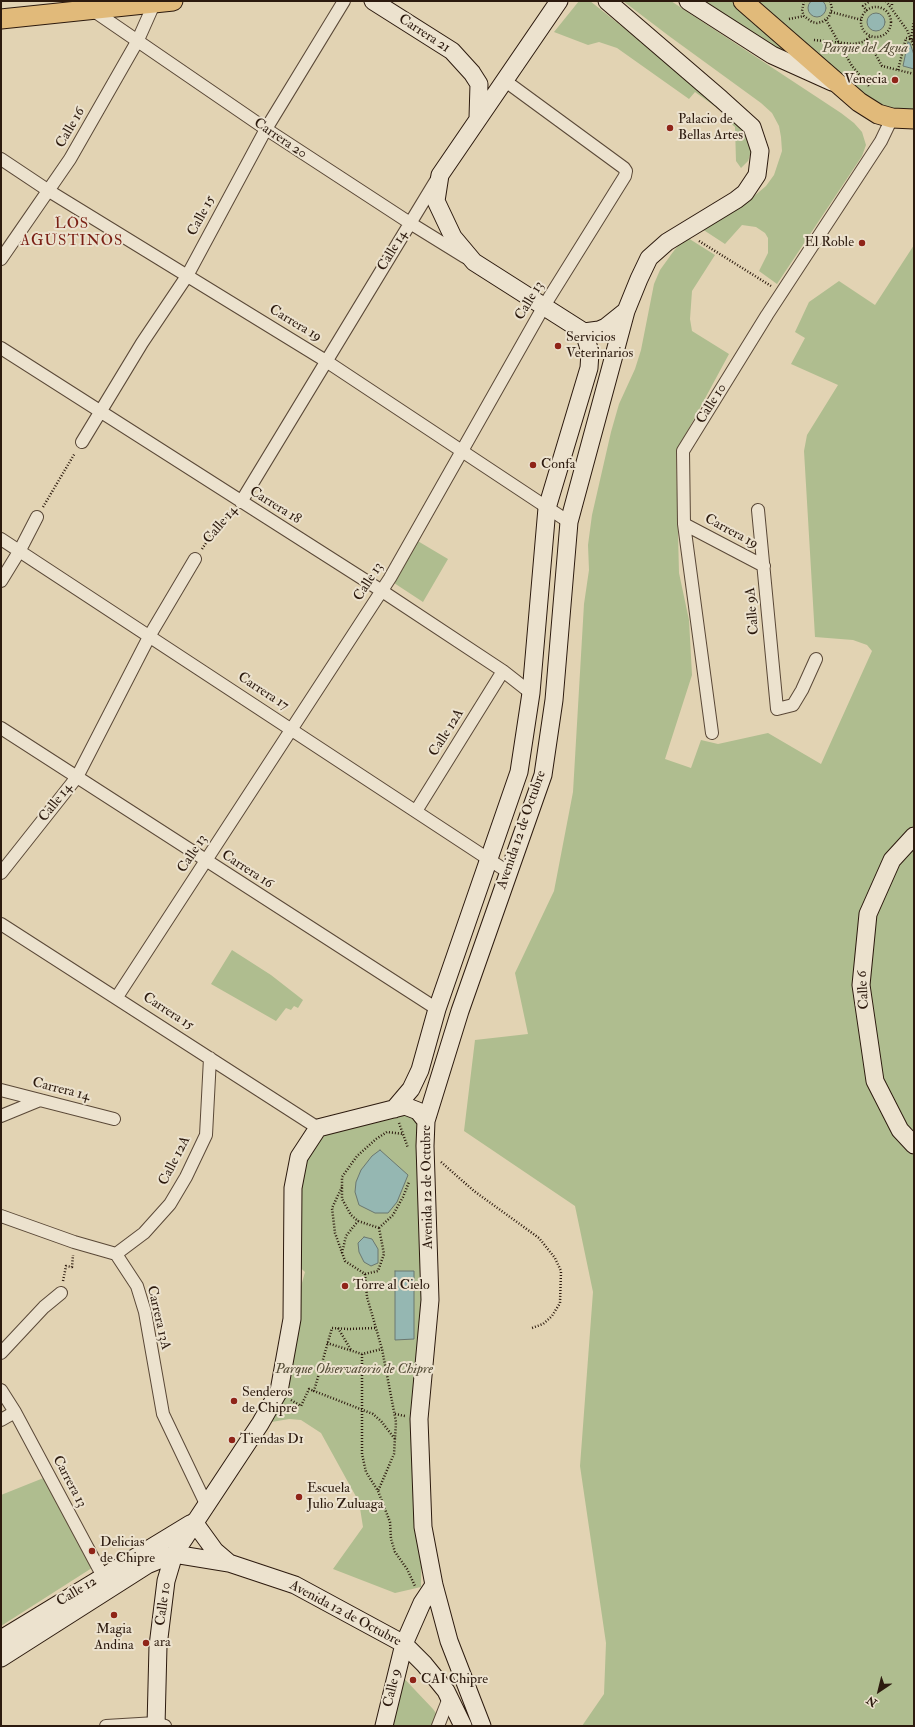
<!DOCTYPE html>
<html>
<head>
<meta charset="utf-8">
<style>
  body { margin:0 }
  #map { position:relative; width:915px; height:1727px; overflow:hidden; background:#e2d3b3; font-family:"IM FELL Double Pica",serif }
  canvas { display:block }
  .frame { position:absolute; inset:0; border:2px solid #2c1a0e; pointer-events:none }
  .north { position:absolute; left:859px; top:1671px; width:40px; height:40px; -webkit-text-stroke:3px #ece2ce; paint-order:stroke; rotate:215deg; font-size:11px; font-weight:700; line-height:16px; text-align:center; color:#2c1a0e }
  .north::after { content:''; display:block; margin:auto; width:14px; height:18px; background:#2c1a0e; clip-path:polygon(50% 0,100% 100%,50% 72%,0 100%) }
</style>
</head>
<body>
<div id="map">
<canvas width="915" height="1727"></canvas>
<div class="frame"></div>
<div class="north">N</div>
</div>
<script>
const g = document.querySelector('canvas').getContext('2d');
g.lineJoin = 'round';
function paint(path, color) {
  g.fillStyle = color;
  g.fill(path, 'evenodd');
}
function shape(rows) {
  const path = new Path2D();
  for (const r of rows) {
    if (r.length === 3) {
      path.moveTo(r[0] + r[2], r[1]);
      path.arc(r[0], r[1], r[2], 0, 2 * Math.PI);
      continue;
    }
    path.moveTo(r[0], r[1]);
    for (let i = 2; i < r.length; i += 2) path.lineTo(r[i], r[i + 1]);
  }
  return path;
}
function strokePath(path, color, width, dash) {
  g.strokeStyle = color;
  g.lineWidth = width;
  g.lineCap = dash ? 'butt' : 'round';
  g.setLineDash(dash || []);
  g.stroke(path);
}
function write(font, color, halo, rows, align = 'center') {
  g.font = font + ' "IM FELL Double Pica",serif';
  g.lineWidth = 4;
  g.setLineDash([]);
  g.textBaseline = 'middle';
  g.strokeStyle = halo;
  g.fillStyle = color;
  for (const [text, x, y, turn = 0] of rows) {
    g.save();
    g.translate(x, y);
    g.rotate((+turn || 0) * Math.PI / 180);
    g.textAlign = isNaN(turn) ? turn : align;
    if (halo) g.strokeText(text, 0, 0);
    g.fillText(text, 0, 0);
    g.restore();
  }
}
paint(shape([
  [579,1,590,1,746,125,752,149,748,161,741,168,736,161,735,127,727,120,726,116,720,110,695,92,689,99,617,48,599,42,588,45,554,32],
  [623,1,671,1,841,113,854,123,862,132,866,145,862,156,777,284,759,271,768,253,768,238,765,233,756,227,742,225,725,244,699,227,753,197,766,186,774,175,782,151,781,137,779,126,772,113,761,103,669,36],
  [688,1,914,1,914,114,896,113],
  [688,238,715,255,692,291,690,319,692,331,729,354,681,443,676,455,679,573,689,620,692,675,665,759,691,768,701,740,718,744,768,733,821,764,872,651,867,645,853,640,815,637,804,451,807,435,838,385,791,364,805,338,795,332,809,302,839,281,875,305,914,245,914,1726,582,1726,604,1694,606,1643,580,1466,593,1292,575,1206,464,1131,475,1040,528,1034,515,973,554,891,573,792,584,604,589,570,588,545,592,515,611,432,619,404,635,369,641,350,654,284,660,270,673,252,682,241],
  [416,540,448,559,423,602,391,581],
  [232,950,271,975,303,1000,298,1008,294,1006,291,1010,286,1008,276,1021,211,984],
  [394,1109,426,1121,421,1587,395,1593,333,1569,363,1527,359,1502,321,1433,301,1420,289,1419,260,1424,279,1391,292,1319,305,1272,293,1261,293,1188,318,1128],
  [46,1477,95,1566,1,1626,1,1495],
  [397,1671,433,1709,440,1719,438,1726,384,1726]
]), '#afbd8f');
const water = shape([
  [817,8,9],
  [876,22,9],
  [908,42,910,43,914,55,914,69,903,66,908,42],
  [380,1150,408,1175,397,1202,388,1213,375,1213,359,1205,355,1192,356,1182,361,1170,372,1156,380,1150],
  [364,1237,372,1239,378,1249,378,1263,371,1266,364,1262,359,1252,358,1243,364,1237],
  [395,1271,414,1271,414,1339,395,1340,395,1271]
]);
paint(water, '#95b7b2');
strokePath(water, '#6b7870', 1);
const street = shape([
  [91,9,266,129,410,223,465,257],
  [1,159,49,191,326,361,569,522],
  [1,259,70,159,138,40,154,4],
  [1,348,382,591,503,671,531,693],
  [82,442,142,343,187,276,266,129,344,1],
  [241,502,437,179],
  [758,510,777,709,793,705,802,690,816,659],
  [684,524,764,566],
  [1,539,508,872],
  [1,581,20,550,37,517],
  [1,728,437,1009],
  [712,733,684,524,683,451,767,315,881,141,892,118],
  [416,811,503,671],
  [1,873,77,777,150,635,195,559],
  [1,924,318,1128],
  [117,997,390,578,544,306,625,176,626,171,624,168,504,80],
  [1,1090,114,1119],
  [1,1116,40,1100],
  [1,1216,74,1242,116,1254,137,1286,145,1312,163,1414,206,1504],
  [116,1254,144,1233,170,1204,186,1177,206,1135,210,1058],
  [1,1353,44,1307,61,1293],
  [1,1390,15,1412,107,1584],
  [1,1420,15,1412],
  [106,1726,156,1723,165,1726],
  [438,1726,449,1698]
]);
const secondary = shape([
  [373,1,452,51,472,73,479,84,478,118],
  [559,1,440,175,436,201,453,237,474,262,584,332],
  [688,1,772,55,832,82],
  [584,332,599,330,606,327,626,311],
  [914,836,892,860,868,914,861,985,875,1081,900,1130,914,1145],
  [394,1109,411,1089,420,1070,437,1009,519,772,531,693,547,508,589,368,590,352,584,332],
  [194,1522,215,1551,229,1563],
  [174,1554,229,1563,295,1585,404,1644,424,1664,446,1691,463,1726],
  [1,1639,190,1524],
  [1,1658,147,1565,174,1554],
  [156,1726,158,1646,166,1581,174,1554,260,1424,279,1391,292,1319,293,1188,299,1157,318,1128,405,1106,418,1111,426,1121],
  [384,1726,404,1644,422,1603,434,1585],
  [482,1726,449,1641,434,1585,423,1527,419,1419,430,1300,425,1146,426,1121,460,1011,543,775,554,700,569,522,626,311,639,279,649,258,667,242,736,200,745,193,757,175,760,151,752,127,721,99,607,1]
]);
const primary = shape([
  [743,1,859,102,878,114,892,118,914,119],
  [1,19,173,1]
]);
strokePath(street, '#5a4837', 14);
strokePath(secondary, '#2c1a0e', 19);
strokePath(primary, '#2c1a0e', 21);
strokePath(shape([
  [804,1,802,11,804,16,812,22,817,23,822,22,829,17,832,8,830,1],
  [886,1,907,30,914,47],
  [892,1,892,7],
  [876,22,15],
  [867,11,863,6,870,1],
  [831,12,862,20],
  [789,19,804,16],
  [826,20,852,66,869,86],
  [867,39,882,66,914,74],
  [911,39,914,21],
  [814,40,853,44,863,42,871,36],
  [898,70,906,38,914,40],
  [699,241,771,286],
  [43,507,75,453],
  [202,549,215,529,232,511],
  [399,1123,408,1148],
  [441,1162,474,1191,539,1238,555,1258,561,1271,560,1303,552,1316,543,1324,532,1328],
  [342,1187,332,1208,335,1233,345,1261,365,1274,378,1271,384,1254,379,1228],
  [379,1228,358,1221,351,1215,342,1199,342,1177,357,1156,376,1139,387,1132,403,1134],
  [379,1228,393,1215,403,1197,409,1182],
  [342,1253,346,1236,358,1221],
  [365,1274,367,1297,382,1349,396,1422,394,1454,378,1491],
  [63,1281,66,1266,72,1267,73,1255],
  [338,1328,351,1350],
  [375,1328,348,1329,332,1328,314,1391,373,1414,381,1421,395,1439],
  [327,1343,362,1354,382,1349],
  [362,1354,362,1454,366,1472,378,1491,390,1522,391,1539,395,1552,407,1569,415,1586],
  [291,1400,301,1406,309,1389,314,1391],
  [395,1414,405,1416]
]), '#2c1a0e', 2.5, [1, 2]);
strokePath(street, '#ece2ce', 12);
strokePath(secondary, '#ece2ce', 17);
strokePath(primary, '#e1ba7a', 19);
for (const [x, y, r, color] of [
  [895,80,4,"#8f2418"],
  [670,128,4,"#8f2418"],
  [862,243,4,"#8f2418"],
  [558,346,4,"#8f2418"],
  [533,465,4,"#8f2418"],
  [345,1286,4,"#8f2418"],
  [234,1401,4,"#8f2418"],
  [232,1440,4,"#8f2418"],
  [299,1497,4,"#8f2418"],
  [92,1551,4,"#8f2418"],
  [114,1615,4,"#8f2418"],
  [146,1643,4,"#8f2418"],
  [413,1680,4,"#8f2418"]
]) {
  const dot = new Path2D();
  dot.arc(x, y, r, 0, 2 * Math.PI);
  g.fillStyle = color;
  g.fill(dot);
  strokePath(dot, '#ece2ce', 1.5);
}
write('14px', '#2c1a0e', '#ece2ce', [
  ["Carrera 21",424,34,33],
  ["Calle 16",71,128,-60],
  ["Carrera 20",280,139,34],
  ["Calle 15",202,216,-62],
  ["Calle 14",393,251,-59],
  ["Calle 13",530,301,-59],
  ["Carrera 19",295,324,31],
  ["Calle 10",712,404,-58],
  ["Carrera 18",275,506,32],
  ["Calle 14",221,525,-50],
  ["Carrera 19",731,532,28],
  ["Calle 13",369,582,-58],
  ["Calle 9A",753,611,-95],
  ["Carrera 17",263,692,33],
  ["Calle 12A",447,733,-58],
  ["Calle 14",56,803,-52],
  ["Avenida 12 de Octubre",522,830,-71],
  ["Calle 13",193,854,-57],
  ["Carrera 16",247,870,33],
  ["Calle 6",864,990,-93],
  ["Carrera 15",168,1012,33],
  ["Carrera 14",61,1090,14],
  ["Calle 12A",175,1161,-63],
  ["Avenida 12 de Octubre",428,1187,-91],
  ["Carrera 13A",158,1318,77],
  ["Carrera 13",69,1482,62],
  ["Calle 12",77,1592,-31],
  ["Calle 10",164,1604,-82],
  ["Avenida 12 de Octubre",345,1614,28],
  ["Calle 9",393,1688,-77]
]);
write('italic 14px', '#534b35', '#ece2ce', [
  ["Parque del Agua",865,49],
  ["Parque Observatorio de Chipre",354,1370]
]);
write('14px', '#2c1a0e', '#ece2ce', [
  ["Venecia",887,80,"right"],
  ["Palacio de",678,120],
  ["Bellas Artes",678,136],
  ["El Roble",854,243,"right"],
  ["Servicios",566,338],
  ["Veterinarios",566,354],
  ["Confa",541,465],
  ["Torre al Cielo",353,1286],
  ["Senderos",242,1393],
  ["de Chipre",242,1409],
  ["Tiendas D1",240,1440],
  ["Escuela",307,1489],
  ["Julio Zuluaga",307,1505],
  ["Delicias",100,1543],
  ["de Chipre",100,1559],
  ["Magia",114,1630,"center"],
  ["Andina",114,1646,"center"],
  ["ara",154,1643],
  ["CAI Chipre",421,1680]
], 'left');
g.letterSpacing = '1px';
write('15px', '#7a1f14', '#ece2ce', [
  ["LOS",72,225],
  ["AGUSTINOS",72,242]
]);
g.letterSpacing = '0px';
</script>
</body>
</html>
